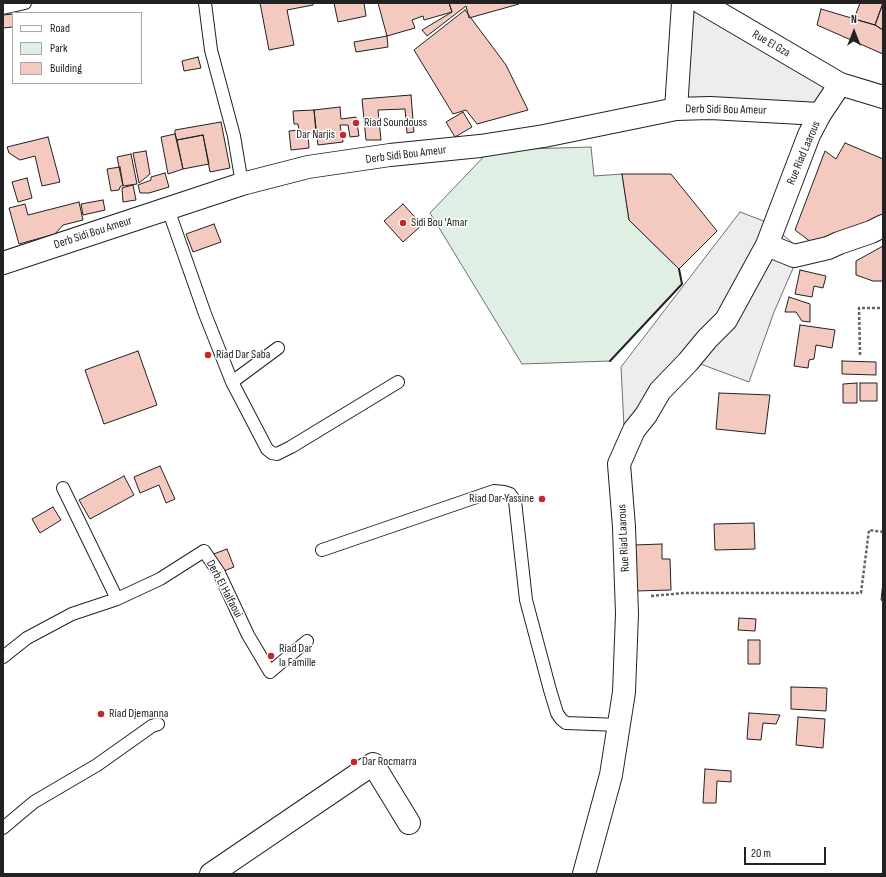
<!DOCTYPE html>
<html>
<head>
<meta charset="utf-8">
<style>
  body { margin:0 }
  #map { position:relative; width:886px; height:877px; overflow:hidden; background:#fff; font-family:"Sofia Sans Condensed",sans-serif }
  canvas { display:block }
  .frame { position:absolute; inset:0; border:4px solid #222; pointer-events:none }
  .legend { position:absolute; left:12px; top:12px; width:130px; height:72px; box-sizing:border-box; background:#fff; border:1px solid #a7a7a7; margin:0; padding:5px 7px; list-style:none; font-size:12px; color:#222 }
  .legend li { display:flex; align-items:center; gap:8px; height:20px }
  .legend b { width:20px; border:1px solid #a7a7a7 }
  .north { position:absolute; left:834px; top:12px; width:40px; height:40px; -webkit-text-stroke:3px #fff; paint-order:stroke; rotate:0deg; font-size:11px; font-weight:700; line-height:16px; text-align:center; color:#222 }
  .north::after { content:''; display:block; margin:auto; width:14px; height:18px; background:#222; clip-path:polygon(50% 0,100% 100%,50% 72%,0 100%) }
  .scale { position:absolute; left:744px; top:847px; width:82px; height:18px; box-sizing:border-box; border:2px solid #222; border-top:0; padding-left:5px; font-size:12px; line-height:14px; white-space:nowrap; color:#222; -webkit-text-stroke:3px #fff; paint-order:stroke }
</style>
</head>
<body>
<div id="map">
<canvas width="886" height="877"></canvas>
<div class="frame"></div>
<ul class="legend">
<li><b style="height:5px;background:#fff"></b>Road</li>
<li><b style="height:11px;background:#e0efe3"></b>Park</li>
<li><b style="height:11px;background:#f3c9c0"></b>Building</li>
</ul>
<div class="north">N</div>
<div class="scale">20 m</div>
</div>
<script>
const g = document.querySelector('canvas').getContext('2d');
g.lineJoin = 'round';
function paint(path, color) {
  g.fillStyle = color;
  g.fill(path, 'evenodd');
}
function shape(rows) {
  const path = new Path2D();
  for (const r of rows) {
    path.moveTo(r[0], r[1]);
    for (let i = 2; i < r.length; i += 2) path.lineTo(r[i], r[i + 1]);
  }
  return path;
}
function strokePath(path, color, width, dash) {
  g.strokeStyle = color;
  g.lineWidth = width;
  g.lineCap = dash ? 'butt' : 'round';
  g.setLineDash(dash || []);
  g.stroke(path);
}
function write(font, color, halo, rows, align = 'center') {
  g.font = font + ' "Sofia Sans Condensed",sans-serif';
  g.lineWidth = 3;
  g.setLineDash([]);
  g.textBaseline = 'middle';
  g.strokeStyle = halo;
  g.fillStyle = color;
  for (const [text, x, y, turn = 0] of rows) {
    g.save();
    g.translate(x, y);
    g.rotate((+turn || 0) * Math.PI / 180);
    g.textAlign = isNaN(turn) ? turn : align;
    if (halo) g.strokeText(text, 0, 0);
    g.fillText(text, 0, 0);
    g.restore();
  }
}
const green = shape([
  [591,147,594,176,622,174,629,220,679,269,682,284,610,361,522,364,430,213,490,150,591,147]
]);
paint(green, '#e0efe3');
strokePath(green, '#6f6f6f', 1);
const parking = shape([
  [683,3,840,84,820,114,676,109,683,3],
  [740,212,769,223,801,250,774,312,749,382,695,362,625,447,621,367,740,212]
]);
paint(parking, '#ededed');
strokePath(parking, '#6f6f6f', 1);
const building = shape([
  [260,3,313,3,313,5,287,10,294,45,269,50,260,3],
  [334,3,364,3,366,16,338,22,334,3],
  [378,3,449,3,452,12,424,20,423,16,412,20,415,28,387,36,378,3],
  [449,3,519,3,519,4,469,18,466,6,427,36,422,30,452,12,449,3],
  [860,3,883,3,875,25,854,19,860,3],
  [883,3,883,30,875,25,883,3],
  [821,9,875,25,883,30,883,54,817,25,821,9],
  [465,10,506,65,528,110,477,124,466,110,453,114,414,50,465,10],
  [13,14,13,27,3,28,3,15,13,14],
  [387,36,388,47,356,52,354,42,387,36],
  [198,57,201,68,184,71,182,61,198,57],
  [411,95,414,132,407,133,405,109,378,110,381,140,366,140,362,99,411,95],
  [340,107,341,119,356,117,359,136,350,137,348,125,340,125,343,142,318,145,314,110,340,107],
  [314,110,316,133,308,134,309,148,291,150,289,131,299,130,298,124,294,124,293,111,314,110],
  [463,112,472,127,455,137,446,122,463,112],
  [221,122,230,168,210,172,203,135,177,140,175,134,175,130,221,122],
  [175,134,183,169,168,174,161,137,175,134],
  [203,135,209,164,183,169,177,140,203,135],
  [48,137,60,182,42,186,35,156,20,160,9,153,7,147,48,137],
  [845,143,883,159,883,222,819,248,795,230,825,151,836,159,845,143],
  [146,151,150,174,139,183,133,153,146,151],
  [131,154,137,184,123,186,117,157,131,154],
  [120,167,123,185,120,187,119,190,111,191,107,169,120,167],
  [165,173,169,187,149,193,140,193,138,185,151,180,151,177,165,173],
  [622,174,671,174,717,231,679,269,629,220,622,174],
  [27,178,32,198,18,202,12,182,27,178],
  [133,185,136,200,123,202,122,188,133,185],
  [103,200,105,210,83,215,81,204,103,200],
  [79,202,83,220,63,225,55,234,19,244,9,208,25,204,28,215,79,202],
  [403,204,422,225,403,242,384,221,403,204],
  [214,224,221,242,193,252,186,234,214,224],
  [883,246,883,281,873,281,856,275,856,261,883,246],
  [800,270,826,276,823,288,814,286,812,297,795,294,800,270],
  [789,297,810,304,810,322,802,321,796,312,785,312,789,297],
  [800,325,835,330,832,348,816,345,814,359,809,360,808,368,794,366,800,325],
  [138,351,157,405,104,424,85,370,138,351],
  [842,361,876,362,876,375,842,374,842,361],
  [857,383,857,403,843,403,843,384,857,383],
  [860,383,877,383,877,401,860,401,860,383],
  [719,393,770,395,765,434,716,429,719,393],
  [160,466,175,499,166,503,159,485,140,493,134,477,160,466],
  [124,476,134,495,90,519,79,500,124,476],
  [53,507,61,520,40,533,32,519,53,507],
  [754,523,755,549,715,550,714,524,754,523],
  [662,544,662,559,670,559,671,590,635,591,634,545,662,544],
  [227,549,234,567,219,573,211,555,227,549],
  [883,582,883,601,881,600,883,582],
  [739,618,756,619,755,631,738,630,739,618],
  [748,640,760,640,760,664,748,664,748,640],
  [791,687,827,688,826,711,791,709,791,687],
  [749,713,780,715,776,724,763,723,761,740,747,739,749,713],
  [798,717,825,719,823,748,796,745,798,717],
  [705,769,731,771,731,782,717,781,716,803,703,803,705,769]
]);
paint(building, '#f3c9c0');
strokePath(building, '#222', 1);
const lane = shape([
  [205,3,211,50,234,136,242,184],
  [3,8,25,3],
  [168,209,205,314,232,382,267,449,272,453,277,454,291,447,398,382],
  [232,382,278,348],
  [63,488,117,599,160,579,204,551,219,573,248,635,270,672,307,641],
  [322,550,494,491,504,492,510,494,515,501,526,600,550,690,557,713,561,719,566,723,620,725],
  [3,657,27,638,72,614,117,599],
  [3,828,34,802,97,765,152,726,158,724]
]);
const street = shape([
  [702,3,840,84],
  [676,109,683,3],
  [3,263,242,184,308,167,390,155,480,146,544,136,676,109,710,108,820,114],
  [211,874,373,764,409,823]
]);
const secondary = shape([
  [767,245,794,256,828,248,839,243,871,232,883,226],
  [584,874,611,775,624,692,627,614,624,527,619,464,634,430,646,415,660,391,688,362,707,339,726,320,767,245,809,135,820,114,840,84,883,97]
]);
strokePath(lane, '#222', 14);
strokePath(street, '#222', 24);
strokePath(secondary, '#222', 24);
strokePath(shape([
  [860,355,859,308,883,308],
  [651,596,685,593,861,593,869,530,883,532]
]), '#646464', 2.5, [3, 2]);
strokePath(lane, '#fff', 12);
strokePath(street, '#fff', 22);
strokePath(secondary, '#fff', 22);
strokePath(shape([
  [610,361,682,284,679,269]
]), '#222', 2);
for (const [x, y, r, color] of [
  [356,123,4,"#c62828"],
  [343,135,4,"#c62828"],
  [403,223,4,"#c62828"],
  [208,355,4,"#c62828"],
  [542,499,4,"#c62828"],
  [271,656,4,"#c62828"],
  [101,714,4,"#c62828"],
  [354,762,4,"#c62828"]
]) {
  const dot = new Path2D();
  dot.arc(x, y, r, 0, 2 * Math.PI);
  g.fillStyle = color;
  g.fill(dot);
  strokePath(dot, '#fff', 1.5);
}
write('12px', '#222', '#fff', [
  ["Rue El Gza",771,44,30],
  ["Derb Sidi Bou Ameur",726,110,1],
  ["Rue Riad Laarous",804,153,-67],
  ["Derb Sidi Bou Ameur",406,155,-7],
  ["Derb Sidi Bou Ameur",93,233,-18],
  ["Rue Riad Laarous",624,538,-93],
  ["Derb El Halfaoui",224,589,62]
]);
write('12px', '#222', '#fff', [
  ["Riad Soundouss",364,123],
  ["Dar Narjis",335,135,"right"],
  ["Sidi Bou 'Amar",411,223],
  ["Riad Dar Saba",216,355],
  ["Riad Dar Yassine",534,499,"right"],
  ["Riad Dar",279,649],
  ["la Famille",279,663],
  ["Riad Djemanna",109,714],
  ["Dar Rocmarra",362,762]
], 'left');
</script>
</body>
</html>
